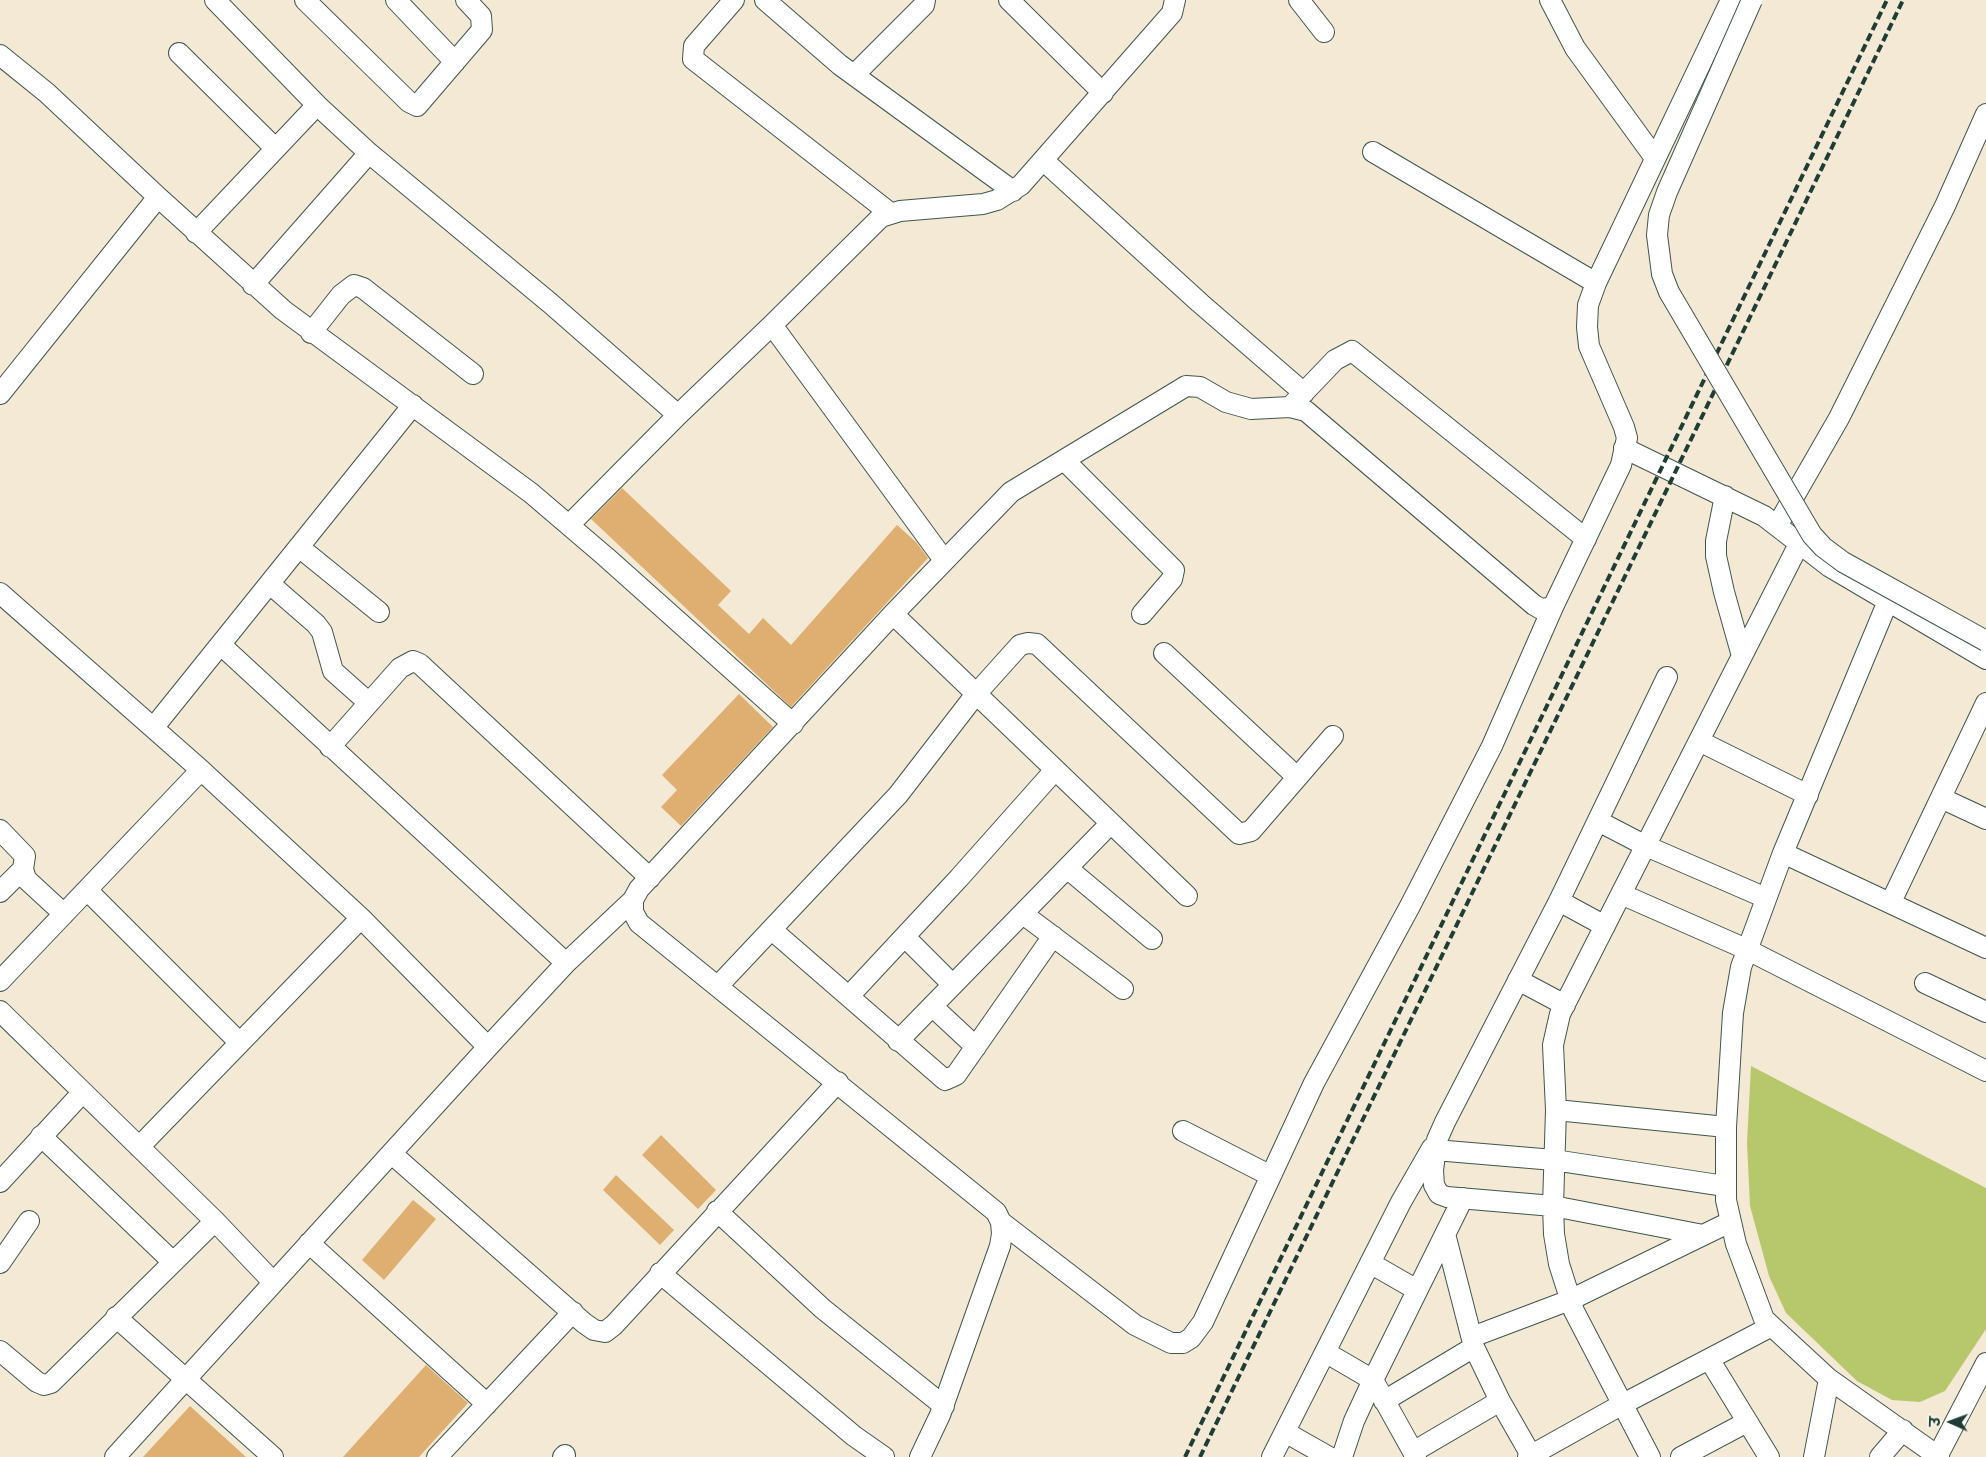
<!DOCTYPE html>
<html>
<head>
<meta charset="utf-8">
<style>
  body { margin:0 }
  #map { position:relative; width:1986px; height:1457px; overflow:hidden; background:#f4e9d4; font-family:Pangolin,"Playpen Sans Deva",sans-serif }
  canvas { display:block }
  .north { position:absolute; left:1926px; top:1397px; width:50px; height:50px; -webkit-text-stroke:4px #f7f3e8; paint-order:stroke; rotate:272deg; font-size:14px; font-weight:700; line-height:20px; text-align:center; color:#1f3d34 }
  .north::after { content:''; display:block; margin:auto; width:18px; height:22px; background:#1f3d34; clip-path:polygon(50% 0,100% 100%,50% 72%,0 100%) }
</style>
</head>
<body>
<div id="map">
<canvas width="1986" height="1457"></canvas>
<div class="north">उ</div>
</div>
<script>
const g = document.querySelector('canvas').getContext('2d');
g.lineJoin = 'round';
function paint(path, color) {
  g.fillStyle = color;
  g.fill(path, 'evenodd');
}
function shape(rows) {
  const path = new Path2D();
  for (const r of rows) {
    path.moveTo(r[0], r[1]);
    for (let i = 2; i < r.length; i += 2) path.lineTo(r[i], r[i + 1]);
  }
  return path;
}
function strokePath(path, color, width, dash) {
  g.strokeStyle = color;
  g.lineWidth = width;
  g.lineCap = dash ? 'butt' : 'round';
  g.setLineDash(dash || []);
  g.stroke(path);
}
paint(shape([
  [1751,1066,1986,1188,1986,1329,1945,1391,1920,1402,1892,1400,1857,1381,1786,1313,1769,1276,1750,1206,1747,1143]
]), '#b6c86b');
paint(shape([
  [622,488,731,591,718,605,749,634,763,618,791,645,897,525,916,542,928,558,791,707,591,519],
  [739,694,773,727,681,826,661,807,677,790,662,775],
  [661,1135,716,1190,698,1209,642,1155],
  [616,1175,674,1230,660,1245,603,1190],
  [413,1200,436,1219,384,1280,362,1260],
  [426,1365,468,1403,419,1457,343,1457],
  [190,1406,246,1457,143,1457]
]), '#deaf71');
const minor = shape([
  [215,0,317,105,369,153,550,303,678,415],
  [305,0,409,102,417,106,482,30,481,16,466,0],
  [396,0,455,62],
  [734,0,694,46,693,59,890,213],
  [765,0,840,65,1013,191],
  [1009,0,1103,93],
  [1299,0,1324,32],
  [1550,0,1575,48,1655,158],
  [179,53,275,148],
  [0,55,47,93,158,197,283,310,531,493,606,557,793,724],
  [855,74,924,5,925,0],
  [1373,152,1596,283],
  [1044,161,1200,303,1304,393],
  [196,233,317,105],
  [253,285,369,153],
  [772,325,944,560],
  [311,333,341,295,354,285,363,288,473,374],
  [0,394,158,197],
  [1290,407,1335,360,1352,351,1586,539],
  [1624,448,1764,516,1830,567,1986,659],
  [1065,461,1174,570,1172,579,1142,614],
  [1725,496,1716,541,1716,556,1724,592,1742,656],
  [569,525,678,415,772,325,881,217,900,211,983,204,997,200,1021,185,1172,13,1175,0],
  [1777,526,1839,418,1945,206,1986,114],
  [299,547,379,612],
  [270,584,316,624,322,632,333,671,369,703],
  [0,593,201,770,361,918,488,1047],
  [1888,601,1783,853,1741,967,1733,1013,1726,1127,1726,1200,1736,1244,1764,1319,1829,1379,1939,1457],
  [893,614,1187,896],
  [221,645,566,963],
  [1164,653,1297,777],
  [1667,677,1559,901,1445,1122,1437,1140,1433,1170,1434,1185,1439,1194,1447,1197,1553,1206,1703,1235],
  [154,727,413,405],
  [1699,741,1808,795],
  [330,747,400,668,413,661,420,664,650,878],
  [1941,798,1986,819],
  [1598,821,1646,846,1766,898],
  [0,830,25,856,23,869,26,879,64,914],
  [1783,853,1986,948],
  [1067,868,1152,939],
  [87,890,240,1043],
  [0,892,23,869],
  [1621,894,1746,949,1986,1071],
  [1559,901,1605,926],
  [1891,902,1986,703],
  [1023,914,1123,989],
  [772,930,945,1080,956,1075,1053,936],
  [905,937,953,985],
  [1518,980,1565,1005],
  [0,981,201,770],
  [1925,983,1986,1012],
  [718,986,898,795,976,694,1020,645,1028,643,1037,644,1239,834,1251,831,1333,736],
  [850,995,959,878,1055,770],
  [932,1006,976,1047],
  [0,1011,215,1221,273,1282],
  [898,1041,1111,823],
  [1556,1110,1726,1127],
  [1183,1131,1271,1176],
  [41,1136,173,1262],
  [139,1147,361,918],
  [1435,1150,1554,1160,1725,1186],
  [392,1154,584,1323,594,1330,605,1332,614,1325,838,1082],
  [0,1182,82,1093],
  [717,1211,823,1309,944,1406],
  [1001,1222,1135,1325,1171,1343,1183,1343,1191,1338,1203,1322,1314,1083,1410,906,1492,746,1553,607],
  [1445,1234,1474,1347,1500,1401,1532,1457],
  [309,1243,487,1404],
  [0,1263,29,1221],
  [1370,1263,1417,1290],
  [660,1273,854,1436,884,1457],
  [116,1317,273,1457],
  [1472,1337,1570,1300,1730,1222],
  [0,1351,37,1382,44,1385,51,1383,215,1221],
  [1325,1352,1373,1380,1416,1457],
  [1709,1359,1769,1457],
  [1384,1401,1474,1347],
  [1285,1432,1329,1457],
  [1413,1452,1500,1401],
  [115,1457,488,1047,566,963,633,900],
  [437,1457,573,1312],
  [563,1457,565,1455],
  [920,1457,940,1415,1000,1246,1002,1234,1001,1222,996,1212,639,923,633,912,633,900,639,889,893,614,1011,492,1186,386,1200,387,1226,402,1251,409,1290,407,1306,411,1534,605,1541,609,1553,607,1621,465,1627,438,1624,427,1589,346,1587,327,1588,305,1596,283,1731,0],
  [1272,1457,1401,1202,1432,1148],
  [1342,1457,1354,1421,1373,1380,1463,1198],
  [1528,1457,1621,1405,1770,1327],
  [1650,1457,1574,1311,1559,1264,1554,1234,1553,1206,1556,1110,1553,1045,1560,1014,1799,544],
  [1681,1457,1747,1422],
  [1814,1457,1829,1379],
  [1880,1457,1903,1430],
  [1937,1457,1986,1363]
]);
strokePath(minor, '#3f574c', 22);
strokePath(minor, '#fff', 20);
strokePath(shape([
  [1185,1457,1887,0],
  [1200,1457,1903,0]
]), '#1f3d34', 4, [8, 4]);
const minorBridge = shape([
  [1752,0,1667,192,1659,215,1657,235,1662,274,1669,292,1812,535,1823,547,1843,562,1986,641]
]);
strokePath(minorBridge, '#3f574c', 22, []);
strokePath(minorBridge, '#fff', 20);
</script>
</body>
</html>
